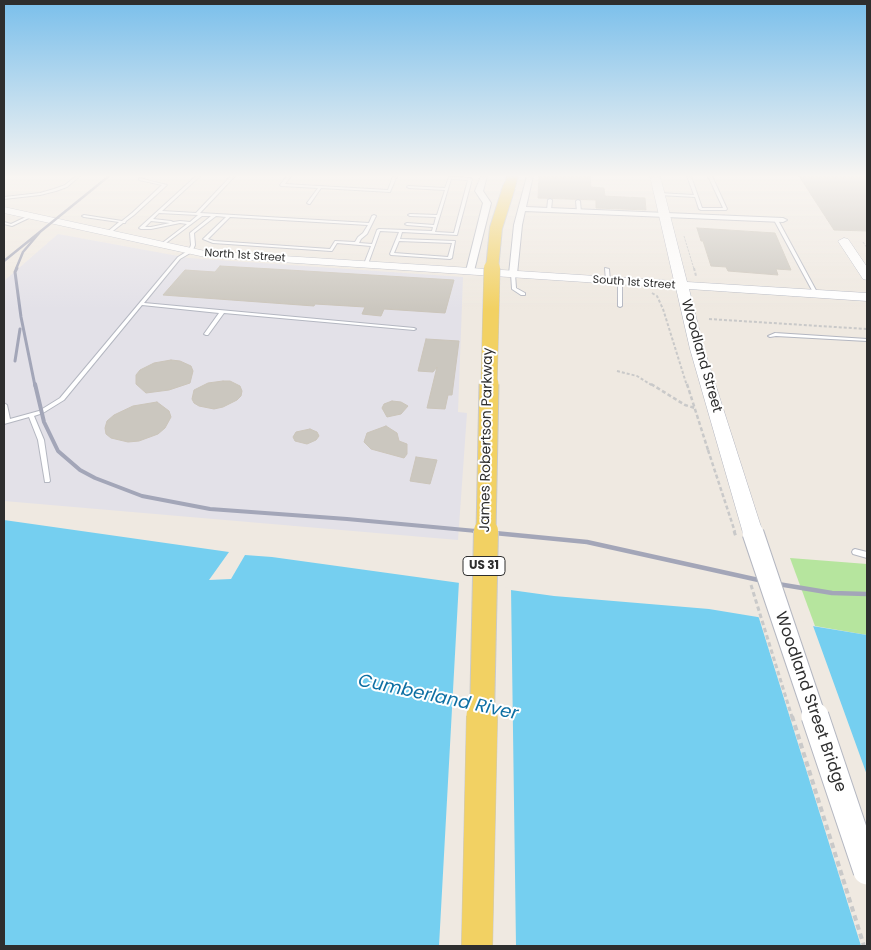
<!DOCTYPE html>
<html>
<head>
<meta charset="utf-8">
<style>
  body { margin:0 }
  #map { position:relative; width:871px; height:950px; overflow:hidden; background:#efe9e1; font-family:Poppins,sans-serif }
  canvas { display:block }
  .frame { position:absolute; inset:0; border:5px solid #2e2e2e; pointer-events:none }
</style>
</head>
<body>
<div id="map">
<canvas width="871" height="950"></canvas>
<div class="frame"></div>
</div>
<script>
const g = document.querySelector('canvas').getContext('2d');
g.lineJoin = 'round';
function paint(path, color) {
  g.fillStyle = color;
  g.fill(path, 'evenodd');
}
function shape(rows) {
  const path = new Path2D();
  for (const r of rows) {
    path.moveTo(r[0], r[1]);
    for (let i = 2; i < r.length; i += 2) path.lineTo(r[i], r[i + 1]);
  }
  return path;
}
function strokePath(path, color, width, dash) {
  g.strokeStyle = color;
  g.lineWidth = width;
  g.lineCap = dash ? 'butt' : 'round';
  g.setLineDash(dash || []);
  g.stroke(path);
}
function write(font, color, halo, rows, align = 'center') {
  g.font = font + ' Poppins,sans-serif';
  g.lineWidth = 4;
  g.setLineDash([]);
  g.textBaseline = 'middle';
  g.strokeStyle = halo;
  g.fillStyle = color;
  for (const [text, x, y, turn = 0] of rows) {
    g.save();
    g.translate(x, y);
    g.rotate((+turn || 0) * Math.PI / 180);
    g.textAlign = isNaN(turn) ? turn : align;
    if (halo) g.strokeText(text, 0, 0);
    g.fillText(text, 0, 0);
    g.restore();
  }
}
paint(shape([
  [58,234,189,258,463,277,458,412,467,413,458,540,4,501,4,281]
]), '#e3e1e8');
paint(shape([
  [790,558,867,564,867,635,815,626]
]), '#b6e59e');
paint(shape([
  [4,520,229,552,209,580,231,579,245,555,272,557,554,596,709,609,867,635,867,946,4,946]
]), '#75cff0');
paint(shape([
  [459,581,511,588,516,946,439,946],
  [758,615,812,623,867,775,867,946,861,946]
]), '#efe9e1');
const building = shape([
  [539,176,590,176,591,187,604,188,605,196,645,198,646,210,596,208,596,200,538,198,539,176],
  [799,176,867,176,867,231,834,230,799,176],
  [697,228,775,233,791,270,776,269,778,275,728,271,726,267,711,266,703,241,701,241,697,228],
  [220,266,272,269,454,280,445,313,384,309,381,316,362,314,365,307,315,304,314,306,163,295,185,270,215,272,220,266],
  [426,339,459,341,452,395,448,395,445,409,427,408,437,367,433,372,418,371,426,339],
  [171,360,180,361,191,366,193,371,190,383,169,390,146,393,136,384,136,375,140,370,154,363,171,360],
  [223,381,230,381,240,386,242,391,241,396,237,400,223,407,214,409,199,406,194,403,192,399,194,390,208,383,223,381],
  [392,401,401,402,408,406,401,414,387,417,382,408,384,404,392,401],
  [157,402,169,411,171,417,165,428,158,434,139,441,128,442,111,438,106,434,105,428,107,421,114,415,133,406,157,402],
  [386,426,397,433,399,441,407,444,407,454,404,458,371,449,364,442,367,433,386,426],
  [310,429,317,432,319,436,316,440,307,444,295,441,293,437,296,432,310,429],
  [416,457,437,460,430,484,410,481,416,457]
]);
paint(building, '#cbc7bf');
strokePath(building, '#cbc5ba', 1);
const lane = shape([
  [76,176,80,176,67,187,56,191,40,195,4,199,4,197,40,193,54,189,65,185,76,176],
  [196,176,200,176,162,211,196,213,231,176,235,176,200,213,369,223,372,216,374,215,376,216,367,234,361,239,359,243,372,244,377,230,379,229,432,231,433,227,407,225,405,224,407,223,434,225,436,217,410,216,408,215,410,214,437,215,445,190,409,188,407,187,408,186,445,188,449,177,470,178,472,179,457,235,402,232,400,239,455,241,452,258,450,259,391,255,390,254,399,232,380,231,368,264,366,265,364,264,371,246,337,243,332,251,331,251,213,243,203,239,226,217,216,216,194,233,195,245,192,252,180,259,144,303,414,328,416,329,414,330,224,313,208,335,206,335,204,334,219,313,142,305,64,400,43,413,34,416,44,440,50,481,49,482,45,482,38,440,29,417,4,424,4,420,5,420,4,415,4,403,7,405,10,419,39,411,60,398,178,257,189,250,191,245,190,233,211,216,202,216,162,246,161,246,161,244,187,224,180,223,151,229,141,229,139,228,196,176],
  [451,179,468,180,454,233,435,232,451,179],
  [159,213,198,215,190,222,180,221,173,222,171,221,153,219,159,213],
  [230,217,368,225,363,233,358,237,355,242,335,241,330,249,214,241,208,239,230,217],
  [151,221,170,223,151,227,145,227,151,221],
  [399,241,452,243,448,257,394,253,399,241],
  [287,176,291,176,285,184,388,190,393,176,397,176,390,192,321,188,310,204,309,204,307,203,318,188,281,186,280,185,287,176],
  [687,176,691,176,702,208,723,208,708,176,712,176,727,209,726,210,701,210,699,209,695,197,659,195,657,194,659,193,694,195,687,176],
  [139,178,167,185,134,215,126,221,125,223,123,223,109,234,106,233,119,222,84,217,82,216,84,215,122,221,132,213,162,185,139,180,139,178],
  [550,199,552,200,551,210,549,211,547,210,548,200,550,199],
  [578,200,580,201,581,212,579,213,577,212,576,201,578,200],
  [30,215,33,216,12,226,4,224,4,222,11,224,30,215],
  [775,219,778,220,818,294,818,295,814,294,774,220,775,219],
  [605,268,609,269,610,281,608,282,606,281,605,268],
  [511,273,515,274,516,288,525,293,525,295,521,295,512,289,511,273],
  [618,281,622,282,622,306,620,307,618,306,618,281],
  [775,333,867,339,867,341,776,336,770,337,768,336,775,333],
  [855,549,867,552,867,558,853,554,852,552,853,550,855,549]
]);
const street = shape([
  [481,176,487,176,483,191,491,203,474,271,470,274,466,271,483,203,475,191,481,176],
  [527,176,533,176,526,207,783,218,787,220,783,222,525,211,522,225,517,274,513,277,509,274,514,225,527,176]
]);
const secondary = shape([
  [650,176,660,176,687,282,867,293,867,301,689,289,704,349,763,533,760,538,753,540,746,538,743,533,690,349,676,288,205,257,4,213,4,207,205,251,674,281,650,176],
  [844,238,848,239,867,267,867,280,863,279,838,241,844,238]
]);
const primary = shape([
  [508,176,518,176,515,187,509,190,503,187,508,176]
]);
strokePath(lane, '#b4b7c1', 2);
strokePath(street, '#b4b7c1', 2);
strokePath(secondary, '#b4b7c1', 1);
strokePath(primary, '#c9c9c9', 2);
strokePath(shape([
  [684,236,694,269],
  [863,242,867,248]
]), '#c9c9c9', 1, [2.5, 1]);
strokePath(shape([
  [694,268,696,276],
  [652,293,657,296,663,309,687,386],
  [709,319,867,329],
  [617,371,637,376,653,386]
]), '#c9c9c9', 2, [3, 2]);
strokePath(shape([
  [651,384,685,405,695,408],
  [687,384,708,450]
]), '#c9c9c9', 2.5, [4, 2.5]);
paint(lane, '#fff');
paint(street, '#fff');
paint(secondary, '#fff');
paint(primary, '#f2d163');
strokePath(shape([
  [4,261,109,176],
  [16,269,23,252,40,232]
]), '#a3a6b8', 2.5);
strokePath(shape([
  [17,268,15,272,21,317,35,386],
  [15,361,20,329]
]), '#a3a6b8', 3);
strokePath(shape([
  [35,384,44,422,58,451,80,470,95,478,142,496,210,509,347,519,487,532]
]), '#a3a6b8', 4);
strokePath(shape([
  [474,531,587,542,772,583,832,593,867,594]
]), '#a3a6b8', 4.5);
const secondaryBridgeFar1 = shape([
  [753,533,815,717]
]);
const secondaryBridge = shape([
  [815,716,867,871]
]);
const primaryBridgeFar4 = shape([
  [492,269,496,228,509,187]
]);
const primaryBridgeFar3 = shape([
  [489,386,492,268]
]);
const primaryBridgeFar2 = shape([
  [486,532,489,384]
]);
const primaryBridgeFar1 = shape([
  [482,717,486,531]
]);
const primaryBridge = shape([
  [477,946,482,716]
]);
strokePath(secondaryBridgeFar1, '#b4b7c1', 23, []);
strokePath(secondaryBridge, '#b4b7c1', 29, []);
strokePath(primaryBridgeFar4, '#c9c9c9', 14, []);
strokePath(primaryBridgeFar3, '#c9c9c9', 17, []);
strokePath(primaryBridgeFar2, '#c9c9c9', 21, []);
strokePath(primaryBridgeFar1, '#c9c9c9', 26, []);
strokePath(primaryBridge, '#c9c9c9', 32, []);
strokePath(shape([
  [708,450,735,532]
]), '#c9c9c9', 2.5, [4, 2.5]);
strokePath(shape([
  [734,531,736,537],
  [751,585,792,717]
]), '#c9c9c9', 3, [4.5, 3]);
strokePath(shape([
  [792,716,864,946]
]), '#c9c9c9', 4, [5.5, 4]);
strokePath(secondaryBridgeFar1, '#fff', 21);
strokePath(secondaryBridge, '#fff', 27);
strokePath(primaryBridgeFar4, '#f2d163', 12);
strokePath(primaryBridgeFar3, '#f2d163', 16);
strokePath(primaryBridgeFar2, '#f2d163', 19);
strokePath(primaryBridgeFar1, '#f2d163', 24);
strokePath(primaryBridge, '#f2d163', 31);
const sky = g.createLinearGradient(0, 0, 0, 309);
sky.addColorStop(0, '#7abfeb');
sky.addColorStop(0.57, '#f8f5f2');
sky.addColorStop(1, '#f8f5f200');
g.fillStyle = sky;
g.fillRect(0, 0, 871, 309);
write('11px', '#2e2e2e', '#fff', [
  ["North 1st Street",245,256,4],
  ["South 1st Street",634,283,4]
]);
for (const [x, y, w] of [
  [484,566,42]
]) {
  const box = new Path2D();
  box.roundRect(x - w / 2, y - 9.5, w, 19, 4);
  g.fillStyle = '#fff';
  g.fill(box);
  strokePath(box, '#2e2e2e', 1);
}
write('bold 12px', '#2e2e2e', null, [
  ["US 31",484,566]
]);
write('14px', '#2e2e2e', '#fff', [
  ["Woodland Street",701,356,74],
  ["James Robertson Parkway",487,440,-89]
]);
write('16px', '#2e2e2e', '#fff', [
  ["Woodland Street Bridge",810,702,71]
]);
write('italic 18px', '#0d6fa3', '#fff', [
  ["Cumberland River",438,698,12]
]);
</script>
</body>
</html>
